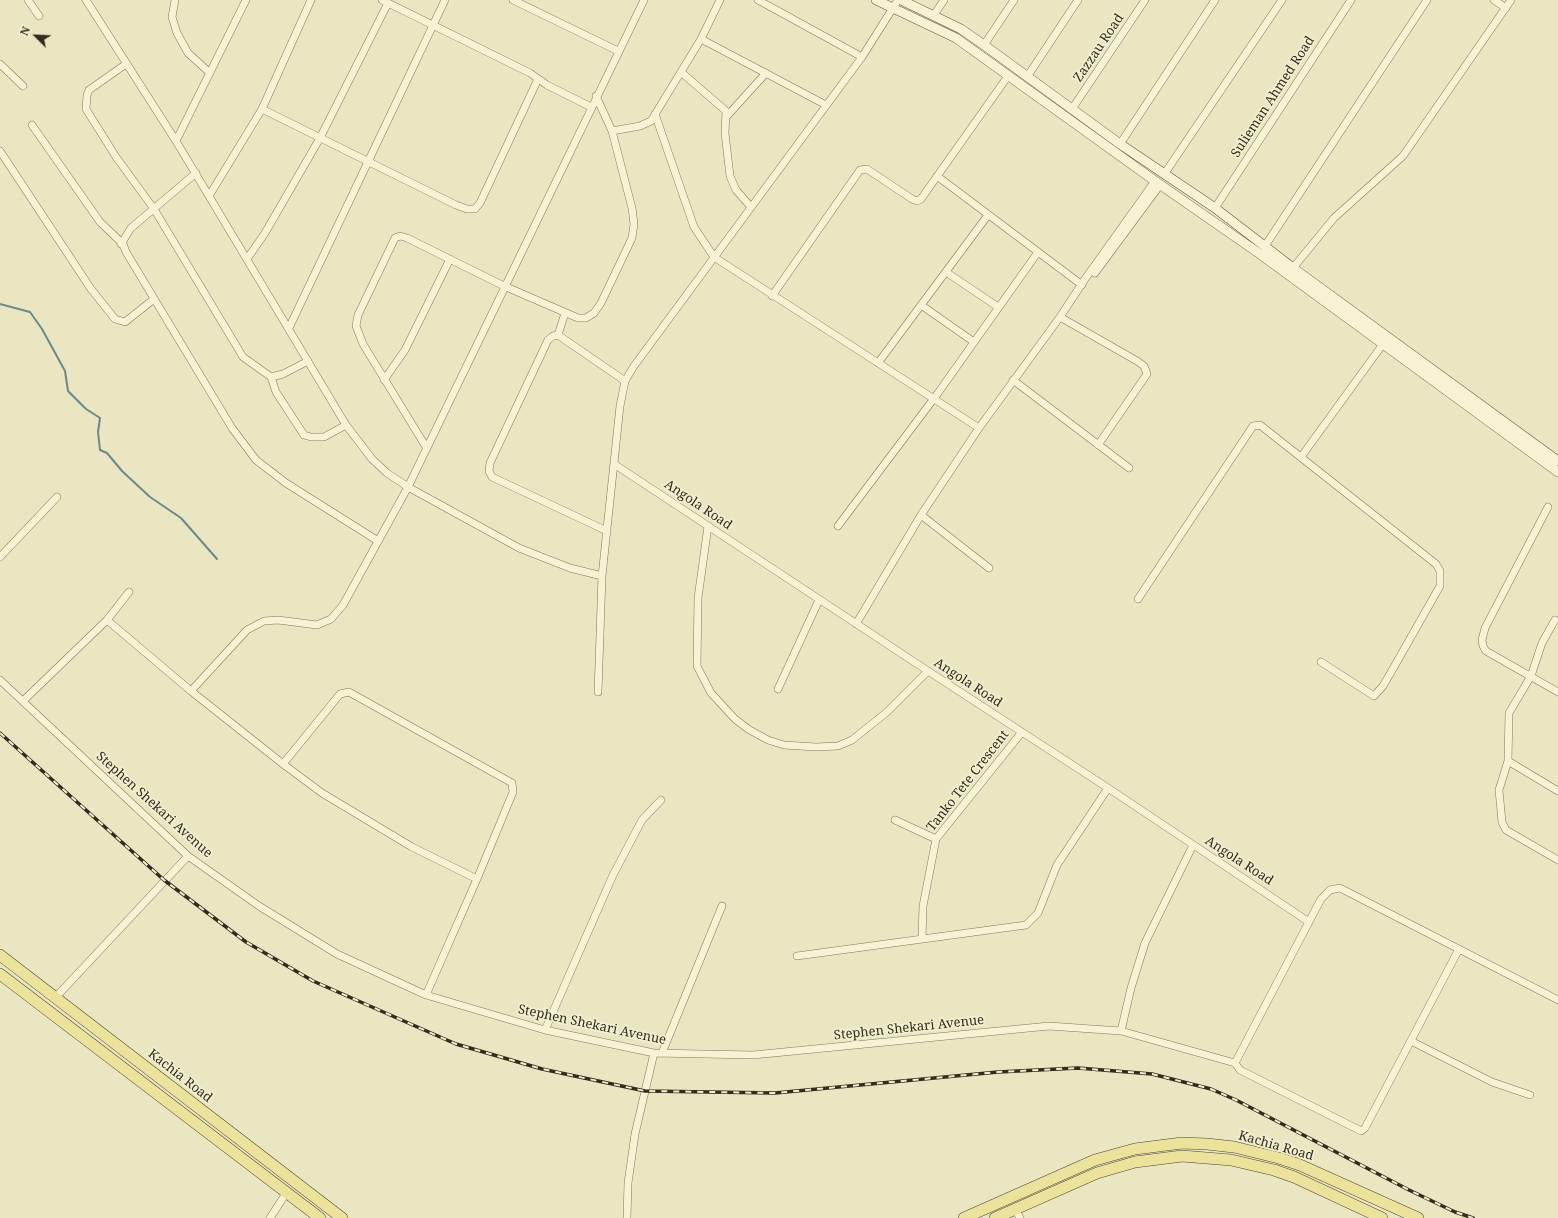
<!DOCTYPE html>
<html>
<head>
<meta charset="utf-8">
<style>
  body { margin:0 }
  #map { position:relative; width:1558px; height:1218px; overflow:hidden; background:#eae6c1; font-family:"Noto Serif",serif }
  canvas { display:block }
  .north { position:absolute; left:16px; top:16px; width:40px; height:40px; -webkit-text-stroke:3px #f2efd0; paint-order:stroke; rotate:294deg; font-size:11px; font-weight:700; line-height:16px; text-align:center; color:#332c1d }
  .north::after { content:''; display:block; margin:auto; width:14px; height:18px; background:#332c1d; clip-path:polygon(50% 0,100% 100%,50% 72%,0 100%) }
</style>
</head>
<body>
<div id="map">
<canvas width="1558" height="1218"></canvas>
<div class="north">N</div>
</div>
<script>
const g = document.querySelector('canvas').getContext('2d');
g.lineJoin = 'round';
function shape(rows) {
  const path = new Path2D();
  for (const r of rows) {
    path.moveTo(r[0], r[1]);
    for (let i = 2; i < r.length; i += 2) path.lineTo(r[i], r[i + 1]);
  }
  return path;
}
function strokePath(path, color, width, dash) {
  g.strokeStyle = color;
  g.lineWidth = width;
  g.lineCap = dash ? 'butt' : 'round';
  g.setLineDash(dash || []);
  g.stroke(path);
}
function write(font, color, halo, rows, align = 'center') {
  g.font = font + ' "Noto Serif",serif';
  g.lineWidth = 3.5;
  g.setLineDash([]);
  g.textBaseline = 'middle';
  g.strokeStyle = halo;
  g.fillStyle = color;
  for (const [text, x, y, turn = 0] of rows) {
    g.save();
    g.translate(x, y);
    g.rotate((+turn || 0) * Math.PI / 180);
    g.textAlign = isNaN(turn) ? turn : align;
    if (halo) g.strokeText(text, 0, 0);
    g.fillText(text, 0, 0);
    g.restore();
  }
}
strokePath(shape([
  [0,304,30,312,42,329,65,371,68,391,86,409,100,418,98,432,100,450,107,453,122,471,150,497,181,518,217,559]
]), '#6b8a88', 2);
const street = shape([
  [28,0,39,16],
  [86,0,176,141,346,425,372,459,387,473,408,487,519,548,570,568,602,576],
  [175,0,172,17,177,33,188,53,210,73],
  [382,0,530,73,547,85,591,107],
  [513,0,618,51],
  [758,0,862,57],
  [1494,0,1506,8],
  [934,15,944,0],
  [701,39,826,105],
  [984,45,1014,0],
  [0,64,23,86],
  [126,64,89,90,87,95,86,109,116,157,154,209,243,357,271,377,276,392,304,435,311,437,324,437,346,425],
  [681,72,726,111,725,133,730,176,736,190,751,207],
  [1027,77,1078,0],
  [262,109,456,205,467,209,475,209,480,203,538,79],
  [1072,109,1145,0],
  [655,114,694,227,714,257,979,428],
  [727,116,766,73],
  [32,125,100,222,123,244,126,252,232,428,256,460,286,483,378,541],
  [612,131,640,126,651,121,701,39,720,0],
  [176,141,246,0],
  [1120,144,1215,0],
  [0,151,91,289,115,319,125,322,154,299],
  [1165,173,1282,0],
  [937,176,1082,285],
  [209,196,262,109,311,0],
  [1215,208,1351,0],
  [121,244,131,228,196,173],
  [1265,246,1427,0],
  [247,259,265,233,320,138,388,3],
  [1293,268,1334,218,1403,156,1511,0],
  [946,272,998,307],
  [1095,273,1160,185],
  [772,296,860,170,867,169,912,199,917,201,921,199,1008,76],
  [921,305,974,342],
  [1060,317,1137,361,1144,366,1147,374,1098,445],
  [289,328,445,0],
  [558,335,565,313],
  [878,363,988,215],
  [271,377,283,374,308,361],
  [384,380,405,350,450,259],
  [1013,380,1129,468],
  [426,447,363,344,356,326,358,315,395,238,400,236,407,238,504,286,578,318,586,318,594,313,601,303,632,238,634,224,632,208,612,131,596,96],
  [1301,457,1383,344],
  [614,464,928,671,1108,788,1309,922],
  [1548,507,1485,628,1482,640,1483,646,1486,651,1558,692],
  [921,515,989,568],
  [708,526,698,598,697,666,711,693,735,719,748,729,768,740,784,745,816,747,838,746,852,740,887,712,928,671],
  [838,526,938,393,1038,252],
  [607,531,492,477,489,471,490,463,548,340,553,336,558,335,625,381],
  [0,557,57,497],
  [1138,599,1253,426,1260,425,1436,564,1440,571,1440,586,1394,667,1383,686,1374,696,1321,662],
  [107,620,191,691,283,764,322,793,412,847,477,879],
  [1555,620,1542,643,1531,676,1509,713,1508,761,1499,790,1502,822,1506,830,1558,860],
  [856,624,921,515,979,428,1060,317,1085,279,1155,181],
  [0,680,188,856,259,906,337,954,426,995,545,1030,654,1053,753,1055,1049,1026,1121,1031,1235,1063,1240,1070,1361,1131,1365,1128,1459,949],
  [778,689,819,600],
  [191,691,247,630,264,621,278,620,317,625,331,619,343,605,408,487,644,0],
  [598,692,602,576,620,406,625,381,634,366,862,57,898,0],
  [23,701,107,620,129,592],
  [1508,761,1558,791],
  [283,764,340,694,349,692,512,783,513,792,477,879,426,995],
  [895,820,936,839],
  [922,938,923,906,936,839,1022,732],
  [797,956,1026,925,1038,913,1057,865,1108,788],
  [55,998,188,856],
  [545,1030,613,875,642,820,661,800],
  [1121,1031,1131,988,1145,943,1193,845],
  [1411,1041,1492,1082,1530,1095],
  [662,1053,722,906],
  [1235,1063,1321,899,1330,890,1340,888,1558,1000],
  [1015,1209,1020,1218],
  [270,1218,287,1192],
  [627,1218,628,1183,635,1134,654,1053]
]);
const secondary = shape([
  [876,0,956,38,1155,181,1260,254,1558,472],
  [901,0,961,29,984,45,1120,144,1215,208,1293,268,1558,461]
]);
const primary = shape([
  [0,955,342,1218],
  [0,974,320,1218],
  [964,1218,1095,1160,1135,1149,1182,1143,1207,1144,1234,1147,1279,1158,1300,1165,1418,1218],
  [995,1218,1097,1173,1135,1162,1182,1156,1231,1160,1274,1170,1294,1177,1382,1218]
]);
strokePath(street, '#82775a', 8);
strokePath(secondary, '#64583d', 10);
strokePath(primary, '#50442e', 12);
strokePath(street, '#f6f2d3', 7);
strokePath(secondary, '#f6f2d3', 9);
strokePath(primary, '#ebe29b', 11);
const rail = shape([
  [0,733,164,880,246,942,313,981,456,1044,542,1069,645,1091,775,1093,998,1072,1078,1068,1152,1074,1211,1089,1236,1100,1409,1190,1455,1212,1473,1218]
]);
strokePath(rail, '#332c1d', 3.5);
strokePath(rail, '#f2efd0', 2, [6]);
write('13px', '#332c1d', '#f2efd0', [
  ["Zazzau Road",1099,48,-56],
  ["Sulieman Ahmed Road",1273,97,-57],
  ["Angola Road",698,505,34],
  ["Angola Road",968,683,33],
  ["Tanko Tete Crescent",968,781,-52],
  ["Stephen Shekari Avenue",154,805,42],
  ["Angola Road",1239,861,33],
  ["Stephen Shekari Avenue",592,1025,12],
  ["Stephen Shekari Avenue",909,1028,-6],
  ["Kachia Road",180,1076,38],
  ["Kachia Road",1276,1146,16]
]);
</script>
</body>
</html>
